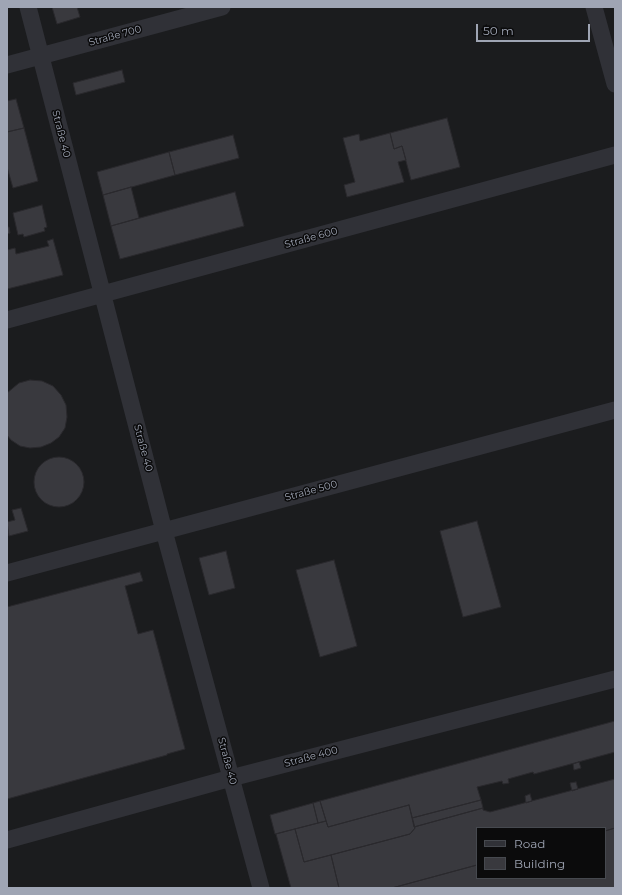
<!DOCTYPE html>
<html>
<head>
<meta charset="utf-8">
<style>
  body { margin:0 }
  #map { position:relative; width:622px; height:895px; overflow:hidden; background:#101011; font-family:Montserrat,sans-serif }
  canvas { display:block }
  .frame { position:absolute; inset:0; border:8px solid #9fa5b4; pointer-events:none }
  .legend { position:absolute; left:476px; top:827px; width:130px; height:52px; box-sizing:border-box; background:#0b0b0c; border:1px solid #46494f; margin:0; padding:5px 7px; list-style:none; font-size:12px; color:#9fa5b4 }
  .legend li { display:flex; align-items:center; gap:8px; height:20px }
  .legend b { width:20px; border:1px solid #46494f }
  .scale { position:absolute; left:476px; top:24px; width:114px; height:18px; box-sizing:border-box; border:2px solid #9fa5b4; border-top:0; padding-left:5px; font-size:12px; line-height:14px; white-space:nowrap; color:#9fa5b4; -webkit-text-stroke:3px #0b0b0c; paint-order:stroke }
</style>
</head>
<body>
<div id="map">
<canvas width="622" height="895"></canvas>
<div class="frame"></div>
<ul class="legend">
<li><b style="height:5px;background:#303137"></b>Road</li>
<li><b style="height:11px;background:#39393e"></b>Building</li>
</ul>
<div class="scale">50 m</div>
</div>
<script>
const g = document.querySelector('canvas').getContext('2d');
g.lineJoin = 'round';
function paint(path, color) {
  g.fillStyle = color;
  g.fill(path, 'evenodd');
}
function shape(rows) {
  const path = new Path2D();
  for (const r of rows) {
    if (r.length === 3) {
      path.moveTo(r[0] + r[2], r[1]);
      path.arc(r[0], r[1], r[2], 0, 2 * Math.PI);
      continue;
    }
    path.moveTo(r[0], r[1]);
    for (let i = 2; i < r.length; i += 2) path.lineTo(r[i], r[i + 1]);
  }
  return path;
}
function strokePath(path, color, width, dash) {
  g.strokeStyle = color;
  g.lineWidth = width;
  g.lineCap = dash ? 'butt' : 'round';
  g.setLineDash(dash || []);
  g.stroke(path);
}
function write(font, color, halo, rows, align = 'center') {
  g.font = font + ' Montserrat,sans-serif';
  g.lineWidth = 3;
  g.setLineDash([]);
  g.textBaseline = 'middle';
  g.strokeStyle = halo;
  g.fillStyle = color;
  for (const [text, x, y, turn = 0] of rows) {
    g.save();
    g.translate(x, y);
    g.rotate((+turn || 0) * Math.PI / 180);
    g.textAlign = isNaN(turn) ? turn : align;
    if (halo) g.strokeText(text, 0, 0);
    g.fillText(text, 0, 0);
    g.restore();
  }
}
paint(shape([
  [7,7,615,7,615,888,7,888],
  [477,828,605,828,605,878,477,878]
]), '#1b1c1e');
const building = shape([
  [52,7,77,7,80,17,57,24,52,7],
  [122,70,125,82,76,95,73,83,122,70],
  [16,99,24,128,7,132,7,101,16,99],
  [447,118,460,167,411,180,402,146,394,149,390,133,447,118],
  [24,128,38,181,13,188,7,167,7,132,24,128],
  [390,133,394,149,402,146,406,160,398,162,404,182,347,197,344,185,355,182,343,138,359,134,360,141,390,133],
  [233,135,239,158,175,175,169,152,233,135],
  [169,152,175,175,103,195,97,172,169,152],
  [131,187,139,218,111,226,103,195,131,187],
  [235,192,244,226,120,259,111,226,235,192],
  [42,205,47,227,44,228,45,231,24,237,23,234,18,235,13,213,42,205],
  [7,227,9,227,10,233,7,234,7,227],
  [53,239,63,275,7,289,7,250,15,248,16,254,49,246,47,241,53,239],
  [30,380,42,381,53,386,61,395,66,405,67,417,65,428,59,437,51,443,41,447,30,448,20,446,11,440,7,435,7,393,19,383,30,380],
  [59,482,25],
  [21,508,28,531,9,536,7,522,15,520,12,510,21,508],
  [477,521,501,607,463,617,440,531,477,521],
  [226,551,235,588,209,595,199,558,226,551],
  [334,560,357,646,320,657,296,570,334,560],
  [140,572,143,581,125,586,138,634,153,630,185,749,167,754,167,755,7,799,7,607,140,572],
  [615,721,615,752,534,774,533,772,508,779,509,783,503,784,502,781,477,787,481,800,412,818,409,805,328,827,320,801,615,721],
  [579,762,581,768,574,770,573,764,579,762],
  [615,779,615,828,605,831,605,828,477,828,477,865,392,888,339,888,331,855,410,834,415,828,414,827,483,808,483,810,490,812,615,779],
  [576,782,578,789,572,791,570,783,576,782],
  [530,794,532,801,526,803,525,796,530,794],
  [481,800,483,808,414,827,412,818,481,800],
  [320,801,326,821,318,823,313,803,320,801],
  [313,803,318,823,275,834,270,815,313,803],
  [409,805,415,828,410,834,304,862,295,829,326,821,328,827,409,805],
  [615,828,615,888,392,888,477,865,477,878,605,878,605,831,615,828],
  [295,829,304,862,331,855,339,888,291,888,276,834,295,829]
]);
paint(building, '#39393e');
strokePath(building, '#2a292d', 1);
strokePath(shape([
  [28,7,164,531,261,888],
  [594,7,615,84],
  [7,65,222,7],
  [7,320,615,155],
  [7,573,615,410],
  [7,840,231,778,615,679]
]), '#303137', 17);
write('10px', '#9fa5b4', '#0b0b0c', [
  ["Straße 700",115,36,-15],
  ["Straße 40",61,134,76],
  ["Straße 600",311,238,-15],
  ["Straße 40",143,448,75],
  ["Straße 500",311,491,-15],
  ["Straße 400",311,757,-15],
  ["Straße 40",227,761,75]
]);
</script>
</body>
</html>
